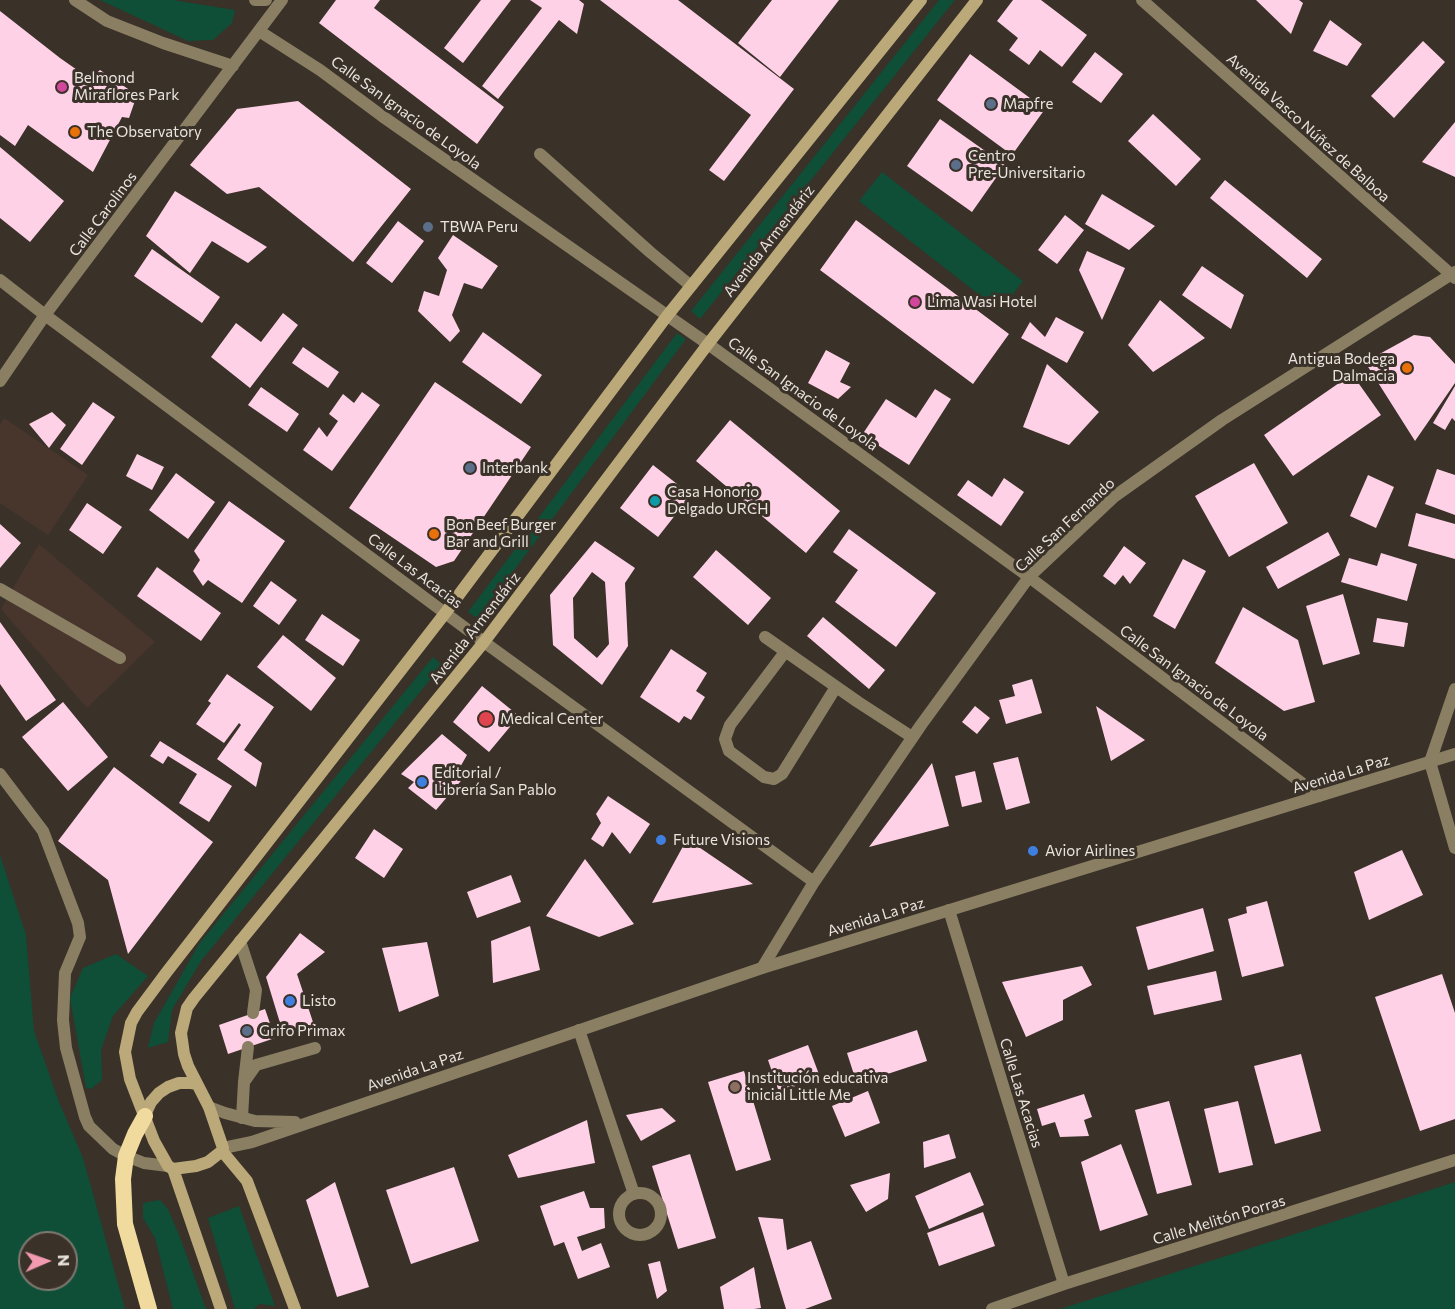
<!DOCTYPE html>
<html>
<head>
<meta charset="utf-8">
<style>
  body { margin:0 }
  #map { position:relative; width:1455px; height:1309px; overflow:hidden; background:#3a3129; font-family:Commissioner,sans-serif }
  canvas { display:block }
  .north { position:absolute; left:18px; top:1231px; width:60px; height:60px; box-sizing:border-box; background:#3a3129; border:2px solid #807972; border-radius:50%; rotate:88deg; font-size:16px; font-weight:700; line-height:24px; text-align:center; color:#eae4df }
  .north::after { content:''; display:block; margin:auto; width:21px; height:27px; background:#f29aaf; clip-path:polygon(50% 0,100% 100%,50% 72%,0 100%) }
</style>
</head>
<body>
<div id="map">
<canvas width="1455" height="1309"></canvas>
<div class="north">N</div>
</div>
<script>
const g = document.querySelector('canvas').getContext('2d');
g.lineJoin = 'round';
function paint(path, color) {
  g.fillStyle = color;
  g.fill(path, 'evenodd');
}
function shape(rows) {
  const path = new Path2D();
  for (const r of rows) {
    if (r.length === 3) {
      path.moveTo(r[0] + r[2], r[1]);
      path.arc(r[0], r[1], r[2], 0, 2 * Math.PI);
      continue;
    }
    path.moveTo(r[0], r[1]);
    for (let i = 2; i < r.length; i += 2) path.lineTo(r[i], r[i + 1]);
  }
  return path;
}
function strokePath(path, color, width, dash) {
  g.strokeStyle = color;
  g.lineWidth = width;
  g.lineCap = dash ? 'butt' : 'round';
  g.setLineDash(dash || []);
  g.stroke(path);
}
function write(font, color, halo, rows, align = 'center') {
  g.font = font + ' Commissioner,sans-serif';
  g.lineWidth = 6;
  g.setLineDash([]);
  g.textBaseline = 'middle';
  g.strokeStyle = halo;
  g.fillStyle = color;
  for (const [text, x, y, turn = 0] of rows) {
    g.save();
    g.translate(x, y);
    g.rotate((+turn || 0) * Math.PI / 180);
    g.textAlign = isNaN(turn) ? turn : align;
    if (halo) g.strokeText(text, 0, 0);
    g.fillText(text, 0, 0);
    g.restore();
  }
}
paint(shape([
  [4,418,88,475,48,535,0,503,0,425],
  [39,544,155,642,87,708,1,609]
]), '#48362d');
paint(shape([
  [100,0,173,0,235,10,232,23,213,40,188,41],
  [939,0,955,0,700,319,691,311],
  [882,172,1023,281,1000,311,859,201],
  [677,333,686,339,478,619,468,612],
  [433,657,442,665,201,961,172,1010,168,1042,148,1048,154,1023,199,944],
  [0,855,26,935,34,1031,59,1102,83,1158,125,1309,0,1309],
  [30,1243,66,1243,66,1279,30,1279],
  [116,954,148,976,113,1016,101,1050,102,1080,91,1089,86,1088,70,998,83,968],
  [1455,1182,1455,1309,1060,1309,1320,1226],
  [160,1200,168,1209,180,1237,206,1309,173,1309,155,1238,143,1218,143,1203],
  [239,1206,275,1306,259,1304,254,1309,235,1309,208,1218]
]), '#0f4e37');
paint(shape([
  [336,0,380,0,374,8,504,107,477,144,319,23],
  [481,0,511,0,463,63,444,48],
  [530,0,579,0,584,4,577,34,559,20,498,99,482,86,542,8],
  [600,0,678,0,794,89,724,181,709,170,751,115],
  [772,0,839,0,780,77,738,43],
  [1013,0,1041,0,1087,35,1062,67,1040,50,1029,65,1009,50,1018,38,997,21],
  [1256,0,1299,0,1303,3,1291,34],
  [0,11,60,58,90,79,100,70,137,95,129,118,122,117,93,172,28,125,15,146,0,135],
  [1330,20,1362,44,1347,66,1313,51],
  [1423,41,1445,62,1394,118,1371,96],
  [1095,52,1123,74,1101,103,1072,82],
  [970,54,1045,109,1012,155,937,100],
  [298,101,411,189,353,262,259,187,227,194,190,165,237,109],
  [1153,114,1201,159,1176,186,1128,141],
  [940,119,1005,165,972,212,907,166],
  [1455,122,1455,177,1422,162],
  [0,147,64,201,30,242,0,218],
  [1225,180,1322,259,1307,278,1210,198],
  [175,191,267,247,248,263,212,241,190,273,146,236],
  [1102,194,1155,226,1129,250,1085,224],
  [1065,215,1084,230,1057,264,1038,250],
  [856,220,1009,334,973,384,820,270],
  [398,221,424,241,392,283,366,263],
  [453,235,498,266,482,289,464,283,452,315,460,331,450,342,418,311,424,291,439,296,447,270,438,258],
  [152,249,220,297,202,323,134,276],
  [1087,251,1125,268,1102,320,1079,270],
  [1202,266,1244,295,1231,329,1182,295],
  [1160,300,1205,338,1153,372,1128,345],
  [283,313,298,325,250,388,211,357,236,323,261,342],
  [1056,317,1084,332,1067,363,1021,338,1030,322,1045,337],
  [483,332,542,375,521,404,462,362],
  [1414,335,1430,337,1455,364,1455,383,1415,441,1365,362],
  [303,347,339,372,328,388,292,363],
  [826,350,850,363,840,382,851,387,838,399,808,383],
  [1047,364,1099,412,1069,445,1023,427],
  [1352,374,1381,415,1293,476,1264,435],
  [435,382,531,447,454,561,436,567,349,508],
  [1455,386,1455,421,1452,418,1445,430,1433,423],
  [261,387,299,414,287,432,248,405],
  [935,389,951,399,909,465,862,435,886,399,916,418],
  [362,392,380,405,332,471,303,450,319,427,327,437,338,421,329,414,343,394,354,403],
  [93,402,115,417,82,465,60,449],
  [52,412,66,425,49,448,29,424],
  [730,420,840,511,806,553,696,461],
  [137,454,164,467,152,490,126,476],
  [1254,463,1288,523,1229,557,1195,496],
  [653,465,691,495,658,537,620,508],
  [1437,469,1455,475,1455,515,1425,504],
  [176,473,215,502,188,539,149,510],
  [1368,475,1394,487,1376,528,1350,516],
  [1004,478,1024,492,1001,526,957,495,968,480,992,497],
  [229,501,285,541,242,603,208,580,203,586,193,571,200,560,194,551],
  [87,503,122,527,103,554,69,530],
  [1416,513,1455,524,1455,559,1408,546],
  [0,524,21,543,0,568],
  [849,529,936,593,896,647,835,602,858,570,833,552],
  [1328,532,1340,555,1278,589,1266,567],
  [595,541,635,568,625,583,628,646,602,685,553,645,550,595],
  [592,572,605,582,609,644,597,658,574,638,573,598],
  [1124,546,1146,563,1130,584,1123,575,1115,585,1103,576],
  [716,550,771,598,748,625,693,577],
  [1381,553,1417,564,1407,601,1341,582,1349,558,1377,566],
  [1183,559,1206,571,1175,629,1153,616],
  [157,567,221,613,201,641,137,596],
  [271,581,297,600,279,625,253,606],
  [1343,594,1360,654,1323,665,1306,606],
  [1243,607,1298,640,1315,702,1284,711,1215,663],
  [322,614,360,640,343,666,305,640],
  [823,617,885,670,869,689,807,636],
  [1377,618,1408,623,1404,647,1373,642],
  [0,622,56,700,26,721,0,684],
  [283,635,336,678,311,711,257,667],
  [671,649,707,673,696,691,705,697,691,720,684,716,679,723,640,697],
  [227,674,274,707,244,750,262,763,256,787,217,759,241,725,239,723,224,743,196,724,211,703,208,701],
  [1032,679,1042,713,1006,724,999,700,1015,696,1012,685],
  [482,686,519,716,489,752,453,722],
  [63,702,108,757,68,791,22,737],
  [975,706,990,718,977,734,962,722],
  [1096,706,1145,740,1111,761],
  [442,734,467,755,459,769,466,775,436,810,408,788,414,782,401,774],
  [160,741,232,786,209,822,179,803,197,774,168,756,163,764,150,756],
  [1018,757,1030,803,1006,810,993,763],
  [932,763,949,826,869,847],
  [114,767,213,842,128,954,108,880,58,841],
  [975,771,982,802,962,807,955,776],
  [608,796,650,824,630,854,612,832,603,847,591,839,601,823,596,814],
  [374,829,403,849,384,878,355,858],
  [687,839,753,884,652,903],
  [1402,850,1423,895,1369,920,1354,872],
  [585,859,634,924,599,937,546,916],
  [511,875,521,902,477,918,467,892],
  [1267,901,1284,966,1242,977,1228,919,1247,913,1246,907],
  [1203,908,1214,951,1148,970,1136,927],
  [530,926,540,970,493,983,491,941],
  [300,933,325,952,297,974,314,1025,284,1036,266,977],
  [427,942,439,996,399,1012,382,948],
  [1082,966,1092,985,1063,1000,1063,1020,1026,1037,1002,982],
  [1216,971,1222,1000,1154,1015,1147,986],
  [1442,974,1455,1013,1455,1119,1420,1131,1375,997],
  [265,1009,275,1038,228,1054,219,1025],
  [917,1030,927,1061,857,1084,847,1053],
  [808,1045,820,1077,779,1092,768,1060],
  [1301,1054,1321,1131,1275,1144,1254,1066],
  [744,1071,771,1160,736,1171,708,1082],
  [868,1091,880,1123,845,1137,832,1106],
  [1084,1094,1092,1117,1084,1120,1089,1136,1060,1137,1055,1122,1042,1126,1037,1109],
  [1169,1101,1192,1185,1157,1194,1135,1110],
  [1238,1101,1253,1165,1219,1173,1204,1109],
  [662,1108,676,1121,641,1141,626,1115],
  [587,1120,595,1163,518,1178,508,1155],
  [949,1134,956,1158,924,1168,923,1142],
  [1121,1144,1148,1215,1100,1231,1081,1162],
  [690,1154,716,1238,678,1249,652,1166],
  [454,1167,479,1241,411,1264,386,1190],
  [970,1172,984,1205,929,1229,915,1196],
  [890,1173,888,1199,866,1212,850,1185],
  [335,1182,369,1287,337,1297,306,1200],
  [584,1191,590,1208,604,1208,605,1228,577,1237,582,1251,601,1243,610,1267,578,1279,564,1242,554,1246,540,1206],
  [983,1212,995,1246,939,1266,927,1233],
  [758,1217,783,1219,787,1250,811,1241,832,1299,805,1309,786,1309],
  [660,1261,667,1291,657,1299,648,1264],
  [754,1267,761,1308,754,1309,724,1309,720,1287]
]), '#ffd1e7');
strokePath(shape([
  [540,154,650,252,691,286],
  [765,637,858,702,912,737],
  [785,652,730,725,725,739,729,751,764,777,774,779,782,774,836,687],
  [240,941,256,990,253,1013],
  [244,1082,256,1065,315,1048],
  [242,1118,244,1082,248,1047]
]), '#8a7f62', 12);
strokePath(shape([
  [75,0,107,21,163,43,233,66],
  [255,0,266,0],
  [259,31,320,70,382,116,708,344,1029,577,1319,796],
  [0,280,45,315,484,642,814,882],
  [0,381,45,315,282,0],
  [0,589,120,658],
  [1455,689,1430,762,1455,848],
  [0,774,43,831,78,923,80,937,65,973,63,1020,66,1048,85,1117,89,1126,113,1149,126,1156,144,1163,168,1166],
  [949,910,1064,1284],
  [762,968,814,882,921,725,1029,577,1115,496,1222,420,1455,272],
  [579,1030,634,1194],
  [640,1214,21],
  [992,1309,1064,1284,1455,1160]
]), '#8a7f62', 12);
strokePath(shape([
  [1142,0,1455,278],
  [209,1107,225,1113,255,1121,295,1122],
  [223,1148,252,1142,762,968,1455,754]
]), '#8a7f62', 12);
strokePath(shape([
  [145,1115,151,1102,159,1093,168,1087,179,1083,191,1083,197,1084],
  [173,1169,196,1166,208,1162,222,1151],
  [221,1309,173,1169,168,1166,154,1141,130,1079,125,1052,131,1023,137,1012,166,973,446,612,667,316,921,0],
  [295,1309,247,1181,222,1151,223,1148,209,1107,188,1066,184,1054,181,1033,187,1008,194,998,484,642,708,344,977,0]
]), '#bba97a', 12);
strokePath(shape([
  [145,1116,135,1134,126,1156,123,1179,125,1224,149,1309]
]), '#f0da9e', 16);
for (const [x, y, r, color] of [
  [62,87,6,"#d1479c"],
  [991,104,6,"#5c6f8a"],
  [75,132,6,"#e8710a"],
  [956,165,6,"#5c6f8a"],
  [428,227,6,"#5c6f8a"],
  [915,302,6,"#d1479c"],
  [1407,368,6,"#e8710a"],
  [470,468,6,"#5c6f8a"],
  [655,501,6,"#0f9aa8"],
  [434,534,6,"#e8710a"],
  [486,719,8,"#e0444e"],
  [422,782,6,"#3f7fe0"],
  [661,840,6,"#3f7fe0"],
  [1033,851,6,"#3f7fe0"],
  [290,1001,6,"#3f7fe0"],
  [247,1031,6,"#5c6f8a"],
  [735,1087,6,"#8d6e63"]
]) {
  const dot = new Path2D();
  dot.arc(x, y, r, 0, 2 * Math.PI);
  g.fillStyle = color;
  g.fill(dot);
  strokePath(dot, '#3a3129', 2);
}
write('15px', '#eae4df', '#3a3129', [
  ["Belmond",74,78],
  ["Miraflores Park",74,95],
  ["Mapfre",1003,104],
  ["The Observatory",87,132],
  ["Centro",968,156],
  ["Pre-Universitario",968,173],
  ["TBWA Peru",440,227],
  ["Lima Wasi Hotel",927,302],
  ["Antigua Bodega",1395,359,"right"],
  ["Dalmacia",1395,376,"right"],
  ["Interbank",482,468],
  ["Casa Honorio",667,492],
  ["Delgado URCH",667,509],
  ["Bon Beef Burger",446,525],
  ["Bar and Grill",446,542],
  ["Medical Center",500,719],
  ["Editorial /",434,773],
  ["Librería San Pablo",434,790],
  ["Future Visions",673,840],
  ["Avior Airlines",1045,851],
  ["Listo",302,1001],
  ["Grifo Primax",259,1031],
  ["Institución educativa",747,1078],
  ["inicial Little Me",747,1095]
], 'left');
write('15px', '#eae4df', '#3a3129', [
  ["Calle San Ignacio de Loyola",406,113,36],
  ["Avenida Vasco Núñez de Balboa",1308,128,42],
  ["Calle Carolinos",103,214,-53],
  ["Avenida Armendáriz",769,241,-52],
  ["Calle San Ignacio de Loyola",803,394,36],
  ["Calle San Fernando",1065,525,-43],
  ["Calle Las Acacias",415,571,37],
  ["Avenida Armendáriz",475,628,-52],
  ["Calle San Ignacio de Loyola",1194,683,37],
  ["Avenida La Paz",1341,774,-17],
  ["Avenida La Paz",876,917,-17],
  ["Avenida La Paz",415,1070,-19],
  ["Calle Las Acacias",1021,1093,73],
  ["Calle Melitón Porras",1219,1220,-17]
]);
</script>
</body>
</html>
